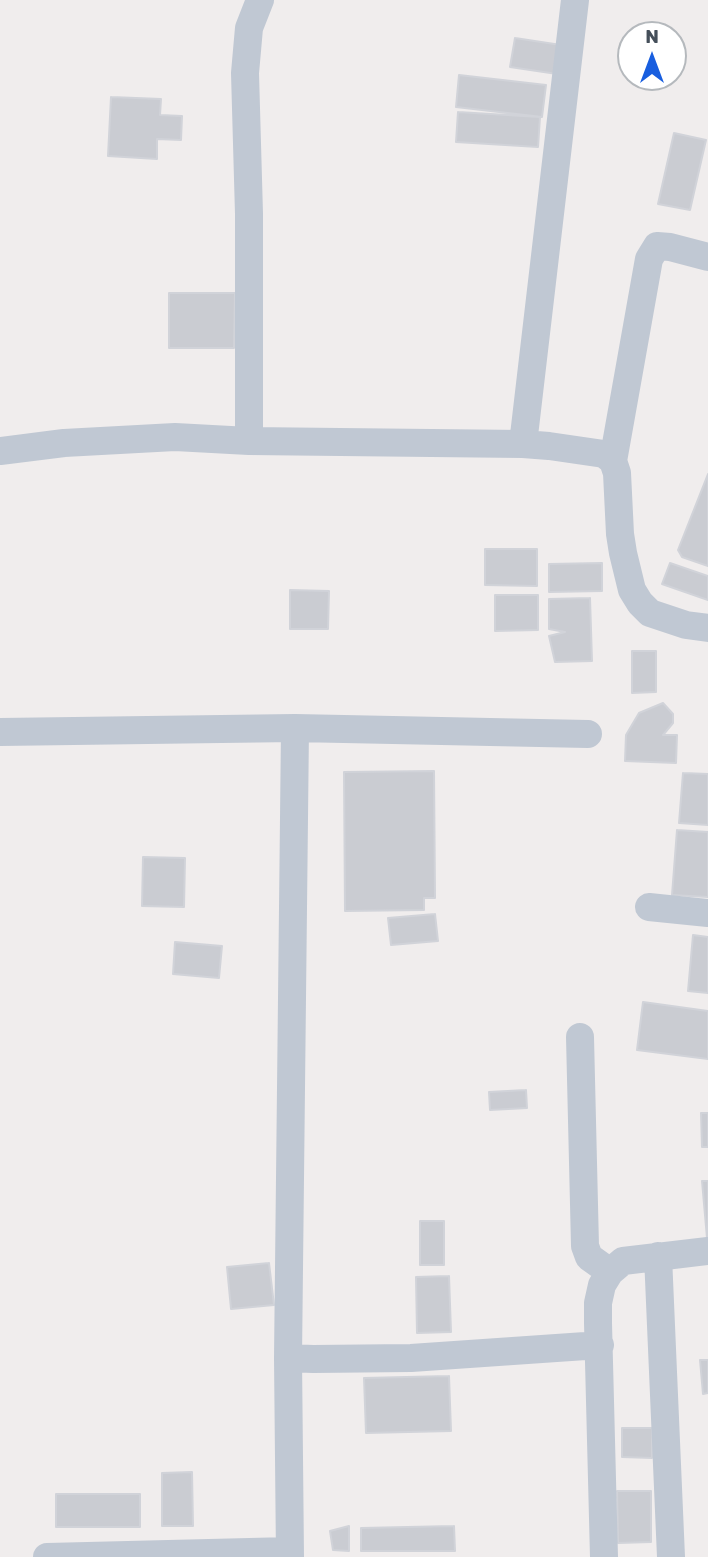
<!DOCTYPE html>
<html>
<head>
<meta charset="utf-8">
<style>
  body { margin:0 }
  #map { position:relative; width:708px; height:1557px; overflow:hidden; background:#f0eded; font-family:Rubik,sans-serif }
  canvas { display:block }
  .north { position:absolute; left:617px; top:21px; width:70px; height:70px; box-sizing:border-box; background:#fff; border:2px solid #b5b9bd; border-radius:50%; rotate:0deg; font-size:19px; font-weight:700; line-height:28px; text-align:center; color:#454f5a }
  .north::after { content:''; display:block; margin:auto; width:24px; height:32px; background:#185edf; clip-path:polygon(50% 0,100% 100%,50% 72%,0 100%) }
</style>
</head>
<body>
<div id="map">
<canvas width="708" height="1557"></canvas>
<div class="north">N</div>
</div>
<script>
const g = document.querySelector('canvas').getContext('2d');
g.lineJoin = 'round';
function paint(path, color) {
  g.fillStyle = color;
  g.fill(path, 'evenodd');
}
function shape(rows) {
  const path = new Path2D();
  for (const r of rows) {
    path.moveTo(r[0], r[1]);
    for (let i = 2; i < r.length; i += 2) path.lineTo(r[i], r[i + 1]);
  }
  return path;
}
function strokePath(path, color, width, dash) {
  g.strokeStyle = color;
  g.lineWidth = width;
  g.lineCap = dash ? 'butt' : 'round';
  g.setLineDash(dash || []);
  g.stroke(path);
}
const building = shape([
  [515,38,561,45,557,74,510,67,515,38],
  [459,75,546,85,542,117,456,107,459,75],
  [111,97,161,99,160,115,182,116,181,140,157,139,157,159,108,156,111,97],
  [458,112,540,117,538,147,456,142,458,112],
  [674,133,706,140,690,210,658,204,674,133],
  [169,293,235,293,234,348,169,348,169,293],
  [708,474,708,566,682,557,678,550,708,474],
  [485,549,537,549,537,586,485,585,485,549],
  [602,563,602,591,549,592,549,564,602,563],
  [670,563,708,576,708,600,662,584,670,563],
  [290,590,329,591,328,629,290,629,290,590],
  [495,595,538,595,538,630,495,631,495,595],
  [590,598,592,661,555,662,549,636,565,632,549,629,549,599,590,598],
  [632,651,656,651,656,692,632,693,632,651],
  [663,703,673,714,673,723,663,735,677,735,676,763,625,761,626,735,639,713,663,703],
  [434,771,435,898,424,898,424,910,345,911,344,772,434,771],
  [683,773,708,774,708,825,679,823,683,773],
  [677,830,708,832,708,897,672,895,677,830],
  [143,857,185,858,184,907,142,906,143,857],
  [435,914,438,941,391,945,388,918,435,914],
  [693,935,708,937,708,993,688,991,693,935],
  [175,942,222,946,219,978,173,974,175,942],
  [643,1002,708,1011,708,1059,637,1050,643,1002],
  [526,1090,527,1108,490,1110,489,1092,526,1090],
  [701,1113,708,1113,708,1147,702,1147,701,1113],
  [702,1181,708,1181,708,1238,707,1238,702,1181],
  [420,1221,444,1221,444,1265,420,1265,420,1221],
  [269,1263,274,1305,231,1309,227,1267,269,1263],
  [449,1276,451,1332,417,1333,416,1277,449,1276],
  [700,1360,708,1360,708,1393,703,1394,700,1360],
  [449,1376,451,1431,366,1433,364,1378,449,1376],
  [622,1428,652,1428,652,1458,622,1457,622,1428],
  [192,1472,193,1526,162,1526,162,1473,192,1472],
  [617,1491,651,1491,651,1542,618,1543,617,1491],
  [56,1494,140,1494,140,1527,56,1527,56,1494],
  [349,1526,349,1551,333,1550,330,1531,349,1526],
  [454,1526,455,1551,361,1551,361,1528,454,1526]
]);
paint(building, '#caccd2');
strokePath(building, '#d1d3d9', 2);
strokePath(shape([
  [249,441,249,214,245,73,249,28,260,0],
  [523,444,575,0],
  [0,451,64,443,175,437,249,441,523,444,549,446,604,454,613,461,617,473,620,534,623,553,632,590,640,603,650,613,686,625,708,628],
  [613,461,649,259,657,246,670,247,708,257],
  [295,728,588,734],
  [0,732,295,728,288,1358],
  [649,907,708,913],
  [580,1037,585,1246,589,1257,610,1272],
  [658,1256,671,1557],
  [47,1557,290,1551],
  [290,1557,288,1358,313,1359,411,1358,600,1345],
  [604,1557,598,1323,598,1303,602,1285,610,1272,623,1261,708,1251]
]), '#c0c8d3', 28);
</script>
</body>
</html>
